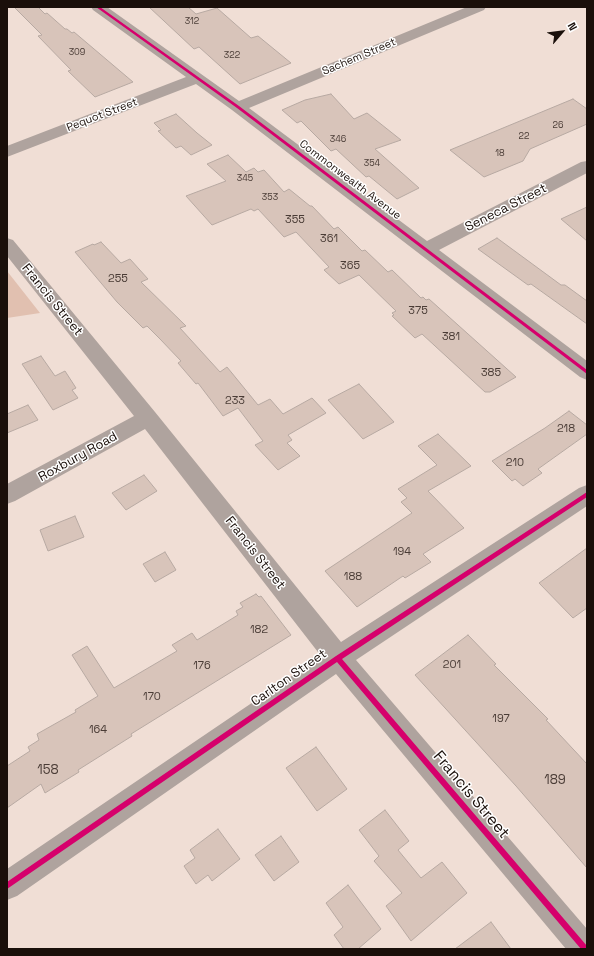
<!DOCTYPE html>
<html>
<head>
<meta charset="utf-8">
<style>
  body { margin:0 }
  #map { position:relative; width:594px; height:956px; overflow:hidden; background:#f0ded5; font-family:"Space Grotesk",sans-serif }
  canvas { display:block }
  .frame { position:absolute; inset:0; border:8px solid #1a0f0a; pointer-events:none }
  .north { position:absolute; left:542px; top:12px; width:40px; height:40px; -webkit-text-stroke:3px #fff; paint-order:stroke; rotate:62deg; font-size:11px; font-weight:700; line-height:16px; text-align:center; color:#1a0f0a }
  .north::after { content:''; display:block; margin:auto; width:14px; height:18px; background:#1a0f0a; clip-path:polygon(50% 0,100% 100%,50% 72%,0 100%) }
</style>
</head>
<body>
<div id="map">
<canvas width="594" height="956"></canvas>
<div class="frame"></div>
<div class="north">N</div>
</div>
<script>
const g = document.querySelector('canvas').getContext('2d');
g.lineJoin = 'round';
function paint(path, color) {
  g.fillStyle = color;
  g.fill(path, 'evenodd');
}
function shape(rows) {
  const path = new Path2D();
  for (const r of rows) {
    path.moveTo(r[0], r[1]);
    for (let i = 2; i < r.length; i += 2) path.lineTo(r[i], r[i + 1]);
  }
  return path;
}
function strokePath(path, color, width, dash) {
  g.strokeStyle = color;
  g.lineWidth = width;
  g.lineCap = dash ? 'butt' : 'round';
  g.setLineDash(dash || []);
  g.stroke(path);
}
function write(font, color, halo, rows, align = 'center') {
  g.font = font + ' "Space Grotesk",sans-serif';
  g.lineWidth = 3;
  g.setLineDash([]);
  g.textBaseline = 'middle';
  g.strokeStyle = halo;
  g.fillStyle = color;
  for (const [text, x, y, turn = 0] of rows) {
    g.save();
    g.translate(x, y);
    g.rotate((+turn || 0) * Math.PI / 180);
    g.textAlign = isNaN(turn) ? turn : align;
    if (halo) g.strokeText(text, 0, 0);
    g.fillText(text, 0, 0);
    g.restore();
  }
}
paint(shape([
  [7,271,40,313,7,318]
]), '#e1c0b0');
const building = shape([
  [14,7,38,7,45,14,47,13,65,29,67,29,72,33,74,32,133,82,95,97,68,71,71,70,38,36,42,35,14,7],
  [149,7,188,7,196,14,217,8,251,38,258,36,291,63,240,84,199,47,194,49,149,7],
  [331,94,354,119,367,113,401,140,375,149,419,188,397,199,369,176,366,177,336,149,331,151,301,121,297,123,282,110,305,100,331,94],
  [573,99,587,109,587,124,530,149,523,161,484,177,450,150,573,99],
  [176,114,197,133,212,145,191,155,181,146,176,148,158,131,161,130,154,123,176,114],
  [228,155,246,172,254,168,258,172,264,170,284,192,289,189,310,206,312,206,334,229,338,227,362,251,365,250,388,272,392,270,421,298,423,297,426,300,429,299,516,377,490,392,485,392,422,334,415,338,392,316,394,315,392,313,396,311,359,275,339,284,324,270,329,267,296,232,284,237,258,209,254,211,251,209,212,225,186,196,226,181,207,164,228,155],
  [587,207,587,241,561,219,587,207],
  [497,238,561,285,565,285,587,301,587,324,531,284,528,285,478,249,497,238],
  [101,242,121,263,130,259,148,279,141,282,186,326,180,328,220,372,227,367,258,405,270,399,283,414,312,398,326,413,288,435,292,440,287,443,300,456,278,470,255,445,263,441,238,408,223,416,198,383,196,384,178,363,181,361,160,339,147,326,143,328,117,302,75,252,93,244,94,245,101,242],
  [41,356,55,376,65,371,76,388,72,390,78,398,53,410,22,364,41,356],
  [359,384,394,422,363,439,328,400,359,384],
  [28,405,38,420,7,433,7,414,28,405],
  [569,411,587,425,587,434,538,469,542,473,523,486,515,479,512,481,492,461,545,428,569,411],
  [438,434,471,466,428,491,464,528,423,554,431,562,405,578,403,576,357,607,325,571,412,513,401,502,407,498,398,489,437,465,418,446,438,434],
  [144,475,157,491,126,510,112,493,144,475],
  [75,516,84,537,48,551,40,530,75,516],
  [587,548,587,608,573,618,539,583,587,548],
  [165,552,176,570,155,582,143,564,165,552],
  [256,594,259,597,261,596,291,635,131,734,132,736,78,770,79,772,45,793,41,784,7,808,7,766,30,751,28,747,39,740,37,734,76,712,75,710,98,696,72,655,87,646,114,688,177,651,172,645,192,633,197,640,238,615,236,611,243,607,240,603,256,594],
  [468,635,496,664,494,665,548,719,546,720,587,764,587,868,516,786,415,675,468,635],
  [316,747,347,789,317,811,286,768,316,747],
  [385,810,409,841,398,850,421,878,442,862,467,893,411,941,386,906,402,893,374,861,379,856,359,830,385,810],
  [218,829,240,859,212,881,208,875,196,884,184,866,195,858,190,850,218,829],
  [281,836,299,862,274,881,255,855,281,836],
  [348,885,381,929,358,949,344,949,334,935,343,927,326,903,348,885],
  [491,922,511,949,455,949,491,922]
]);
paint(building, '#d8c4ba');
strokePath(building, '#b7a9a2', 1);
paint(shape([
  [91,7,107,7,239,101,467,7,486,7,484,10,249,108,427,241,581,162,587,161,587,173,439,250,587,361,587,380,580,377,232,110,196,84,7,157,7,146,186,77,93,10,91,7],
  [7,238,13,240,155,412,341,642,579,488,587,485,587,506,356,660,587,929,587,949,566,949,336,674,17,896,7,900,7,869,321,656,145,429,15,501,7,504,7,484,134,416,7,256,7,238]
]), '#afa39e');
paint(shape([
  [96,7,100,7,239,106,587,370,587,374,237,108,96,7],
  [587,492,587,497,342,659,587,946,587,949,581,949,337,662,7,889,7,882,336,656,587,492]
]), '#d6006c');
write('9px', '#4a3c36', null, [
  ["312",192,22],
  ["309",77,53],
  ["322",232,56],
  ["26",558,126],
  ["22",524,137],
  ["346",338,140],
  ["18",500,154],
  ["354",372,164],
  ["345",245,179],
  ["353",270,198]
]);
write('11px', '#1a0f0a', '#fff', [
  ["Sachem Street",359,57,-23],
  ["Pequot Street",102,115,-21],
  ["Commonwealth Avenue",350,180,37]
]);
write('11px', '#4a3c36', null, [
  ["355",295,220],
  ["361",329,239],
  ["365",350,266],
  ["255",118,279],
  ["375",418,311],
  ["381",451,337],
  ["385",491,373],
  ["233",235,401],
  ["218",566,429],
  ["210",515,463],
  ["194",402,552],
  ["188",353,577],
  ["182",259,630],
  ["201",452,665],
  ["176",202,666],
  ["170",152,697],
  ["197",501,719],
  ["164",98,730]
]);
write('13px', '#1a0f0a', '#fff', [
  ["Seneca Street",506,208,-27],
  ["Francis Street",52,300,51],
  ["Roxbury Road",78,457,-29],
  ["Francis Street",255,553,52],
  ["Carlton Street",289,678,-35]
]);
write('13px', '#4a3c36', null, [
  ["158",48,770],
  ["189",555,780]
]);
write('16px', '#1a0f0a', '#fff', [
  ["Francis Street",471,795,50]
]);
</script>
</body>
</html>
